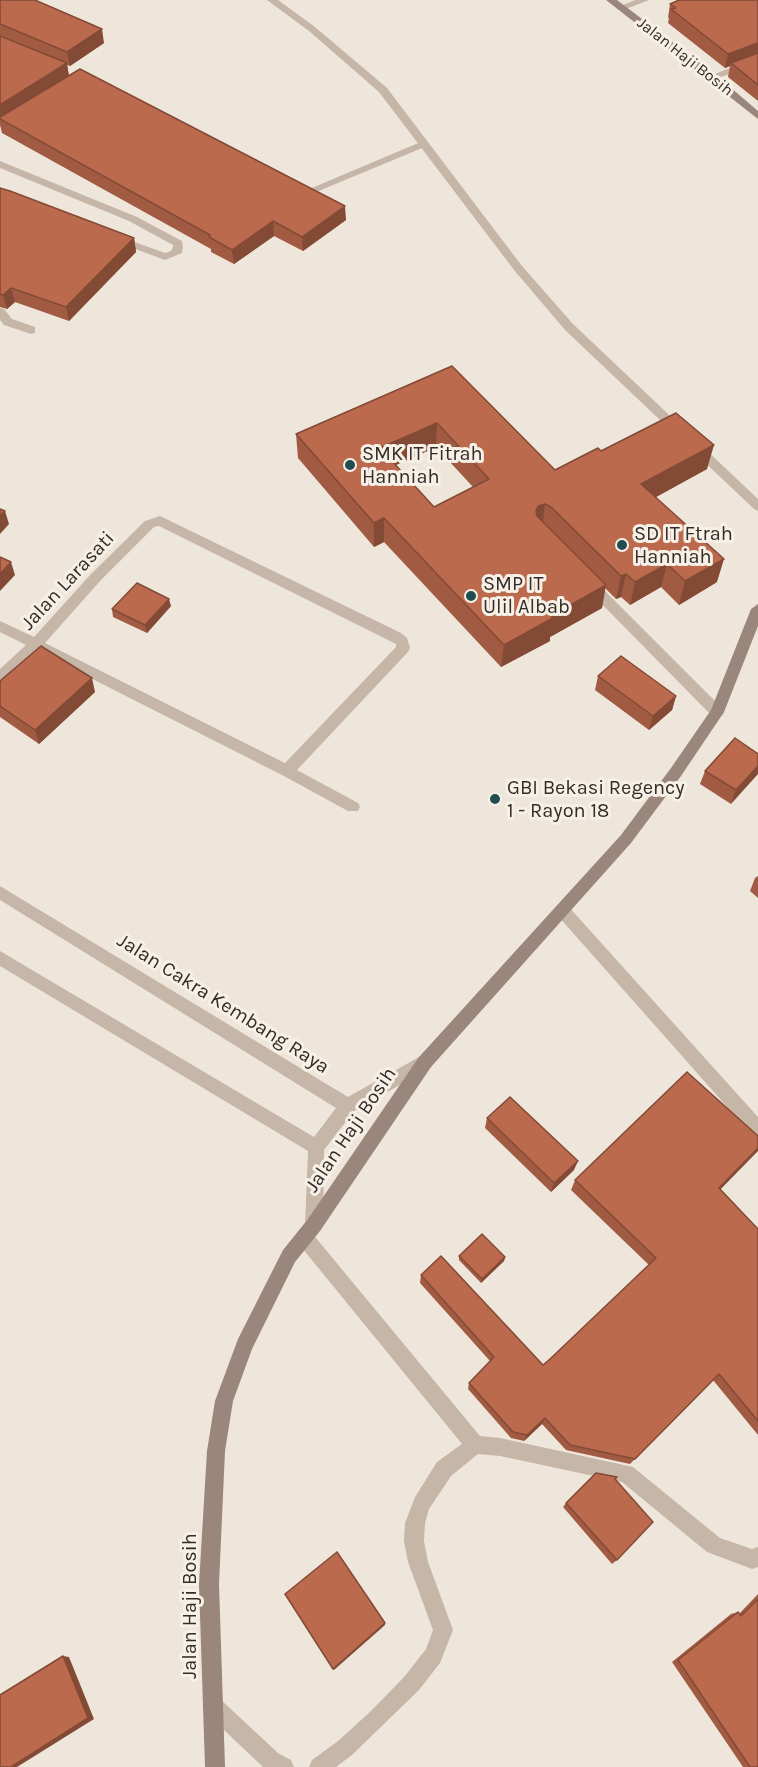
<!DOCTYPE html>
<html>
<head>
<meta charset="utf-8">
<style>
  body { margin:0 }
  canvas { display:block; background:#efe6db }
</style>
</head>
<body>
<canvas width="758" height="1767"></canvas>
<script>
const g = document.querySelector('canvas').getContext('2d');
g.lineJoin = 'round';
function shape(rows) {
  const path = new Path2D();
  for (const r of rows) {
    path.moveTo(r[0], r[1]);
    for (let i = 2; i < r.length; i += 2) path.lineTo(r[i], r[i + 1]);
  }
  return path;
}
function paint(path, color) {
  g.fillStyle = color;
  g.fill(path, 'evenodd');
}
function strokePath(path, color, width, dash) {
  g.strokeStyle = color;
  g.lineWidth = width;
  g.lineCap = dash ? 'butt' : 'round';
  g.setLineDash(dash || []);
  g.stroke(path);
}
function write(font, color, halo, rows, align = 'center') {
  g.font = font + ' Karla,sans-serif';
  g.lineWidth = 6;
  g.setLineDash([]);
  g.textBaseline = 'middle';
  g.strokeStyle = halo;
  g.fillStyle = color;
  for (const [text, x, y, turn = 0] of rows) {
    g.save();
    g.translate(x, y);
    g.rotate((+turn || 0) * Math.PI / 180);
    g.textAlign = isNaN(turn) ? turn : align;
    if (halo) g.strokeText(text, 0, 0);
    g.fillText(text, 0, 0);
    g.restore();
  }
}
paint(shape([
  [423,141,427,142,427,146,309,195,301,195,300,193,423,141]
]), '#c6b6a8');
paint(shape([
  [267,0,278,0,315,27,387,88,522,266,573,324,758,499,758,511,754,509,565,330,514,270,379,92,309,31,267,0],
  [635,0,649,0,621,11,616,8,635,0],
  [758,57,758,63,716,79,707,77,758,57],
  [0,161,137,217,182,241,183,247,182,253,165,260,114,241,114,237,118,236,165,253,171,251,173,247,173,245,129,221,0,168,0,161],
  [0,308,4,309,12,319,35,327,35,333,31,334,4,325,0,320,0,308],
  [160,516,401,633,407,638,410,648,408,652,297,770,358,803,360,807,358,811,348,811,282,775,37,651,5,681,0,682,0,669,26,645,0,632,0,621,34,637,91,574,145,521,160,516],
  [159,526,396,644,396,647,285,763,45,643,101,580,154,527,159,526],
  [590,579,595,581,722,708,724,712,722,716,712,716,585,587,583,584,590,579],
  [0,886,348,1097,419,1057,425,1055,431,1057,433,1062,431,1067,354,1111,324,1150,323,1225,320,1231,311,1232,480,1436,500,1438,633,1467,720,1538,752,1549,758,1547,758,1567,752,1569,707,1552,622,1482,500,1456,478,1454,451,1476,429,1509,425,1523,424,1541,428,1562,453,1630,440,1663,419,1690,352,1755,336,1767,309,1767,312,1760,338,1741,371,1711,405,1676,426,1649,433,1630,408,1562,404,1541,405,1523,415,1497,437,1462,462,1444,298,1243,295,1237,298,1231,304,1229,308,1230,305,1225,308,1151,0,966,0,951,314,1137,336,1108,0,900,0,886],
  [563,904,568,906,758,1117,758,1137,752,1135,558,916,555,911,558,906,563,904],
  [213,1696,220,1699,278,1753,291,1760,294,1767,263,1767,206,1713,203,1706,206,1699,213,1696]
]), '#c6b6a8');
paint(shape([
  [606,0,617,0,716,75,758,111,758,119,606,0],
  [758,604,758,626,724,712,681,776,631,843,431,1067,320,1231,295,1262,252,1349,233,1401,225,1451,219,1584,225,1767,205,1767,199,1584,207,1451,215,1401,238,1339,283,1250,308,1219,419,1057,621,835,671,768,711,710,751,609,758,604]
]), '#9a867a');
paint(shape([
  [0,0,104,43,70,66,67,65,69,76,346,220,303,251,274,236,234,264,211,252,211,249,2,133,0,125],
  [758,0,758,101,728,77,730,66,725,68,668,23,669,18,668,18,670,4],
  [0,188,134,238,136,252,69,321,15,302,7,309,0,307],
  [452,366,555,470,601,451,707,469,656,497,717,582,679,605,661,587,630,605,621,597,616,599,605,588,602,608,550,637,550,641,501,667,384,542,374,547,298,458,296,434],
  [436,447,473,487,434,507,396,465],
  [171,606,147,633,113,617,112,609],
  [598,676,676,696,672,710,649,730,595,690],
  [0,681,95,692,39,744,0,717],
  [758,754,731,804,700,784,705,771],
  [758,876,758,898,750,891,755,878],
  [487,1118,574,1170,551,1192,485,1128],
  [575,1180,721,1190,758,1229,758,1435,713,1380,630,1464,566,1450,542,1424,524,1441,511,1438,468,1389,469,1383,490,1361,420,1283,421,1275,543,1365,550,1359,649,1265,571,1190],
  [459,1256,505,1257,504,1261,481,1283,459,1260],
  [615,1479,617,1560,612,1564,563,1507,566,1503],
  [758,1594,758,1767,743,1767,672,1662,731,1614,738,1612,739,1614]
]), '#a15b42');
paint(shape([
  [102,29,104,43,70,66,67,52],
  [758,43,758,56,731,63,730,66,725,68,728,54],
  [67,63,69,77,0,119,0,105],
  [345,206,346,220,303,251,302,237],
  [273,221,274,236,234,264,232,250],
  [134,238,136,252,69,321,66,307],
  [11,288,15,302,7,309,3,295],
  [437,423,436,447,380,472,380,448],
  [714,445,707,469,636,508,641,484],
  [545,504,542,528,536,511,538,506],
  [5,511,9,524,0,534,0,516],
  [384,518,384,542,374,547,374,523],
  [724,559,717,582,679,605,685,581],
  [11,562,15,575,0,591,0,574],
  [667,564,661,587,630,605,635,582],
  [626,574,621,597,616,599,621,576],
  [606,585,602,608,550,637,550,641,501,667,504,645,551,616],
  [169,599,171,606,147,633,145,625],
  [92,678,95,692,39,744,35,730],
  [676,696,672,710,649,730,653,716],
  [758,766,758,774,731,804,736,790],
  [758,1148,758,1151,713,1197,719,1188],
  [578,1161,574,1170,551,1192,554,1183],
  [505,1257,504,1261,481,1283,482,1279],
  [545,1418,542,1424,524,1441,527,1435],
  [385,1623,385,1625,334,1670,333,1669],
  [63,1656,69,1657,94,1719,17,1767,11,1767]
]), '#834a36');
const building = shape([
  [0,0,35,0,102,29,67,52,0,24,0,0],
  [679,0,758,0,758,43,728,54,671,9,676,8,670,4,679,0],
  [0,36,67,63,0,105,0,36],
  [758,53,758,85,731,63,758,53],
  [80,69,345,206,302,237,273,221,232,250,209,237,210,235,0,119,0,117,80,69],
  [0,188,10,191,134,238,66,307,11,288,3,295,0,294,0,188],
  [452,366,555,470,598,448,601,451,676,413,714,445,641,484,724,559,685,581,667,564,635,582,626,574,621,576,551,507,545,504,538,506,536,511,537,516,606,585,551,616,553,618,504,645,384,518,374,523,296,434,452,366],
  [437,423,489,479,434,507,380,448,437,423],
  [0,509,5,511,0,516,0,509],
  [0,557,11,562,0,574,0,557],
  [137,583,169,599,145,625,112,609,137,583],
  [41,646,92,678,35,730,0,706,0,681,41,646],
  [621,656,676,696,653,716,598,676,621,656],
  [735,738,758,754,758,766,736,790,705,771,735,738],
  [687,1072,758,1136,758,1148,719,1188,758,1229,758,1421,719,1374,635,1459,570,1445,545,1418,527,1435,513,1432,469,1383,494,1357,421,1275,441,1256,543,1365,550,1359,656,1258,575,1180,687,1072],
  [510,1097,578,1161,554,1183,487,1118,510,1097],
  [482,1234,505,1257,482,1279,459,1256,482,1234],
  [596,1473,617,1477,615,1479,653,1522,617,1560,566,1503,596,1473],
  [337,1552,385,1623,333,1669,285,1594,337,1552],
  [758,1599,758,1767,750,1767,678,1660,738,1612,741,1616,758,1599],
  [63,1656,88,1718,11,1767,0,1767,0,1695,63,1656]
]);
paint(building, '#bb6a4d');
strokePath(building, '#834a36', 1.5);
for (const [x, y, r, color] of [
  [350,465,6,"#214d51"],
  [622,545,6,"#214d51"],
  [471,596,6,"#214d51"],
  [495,799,6,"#214d51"]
]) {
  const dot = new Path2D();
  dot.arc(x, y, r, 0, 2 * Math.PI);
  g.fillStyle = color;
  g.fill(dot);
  strokePath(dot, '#f7f0e7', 2);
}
write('16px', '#342c28', '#f7f0e7', [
  ["Jalan Haji Bosih",685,57,38]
]);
write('20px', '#342c28', '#f7f0e7', [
  ["SMK IT Fitrah",362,454],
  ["Hanniah",362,477],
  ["SD IT Ftrah",634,534],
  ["Hanniah",634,557],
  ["SMP IT",483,584],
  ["Ulil Albab",483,607],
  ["GBI Bekasi Regency",507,788],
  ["1 - Rayon 18",507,811]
], 'left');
write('20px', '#342c28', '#f7f0e7', [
  ["Jalan Larasati",68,581,-47],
  ["Jalan Cakra Kembang Raya",223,1004,32],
  ["Jalan Haji Bosih",351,1130,-56],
  ["Jalan Haji Bosih",190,1606,-90]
]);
</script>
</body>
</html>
